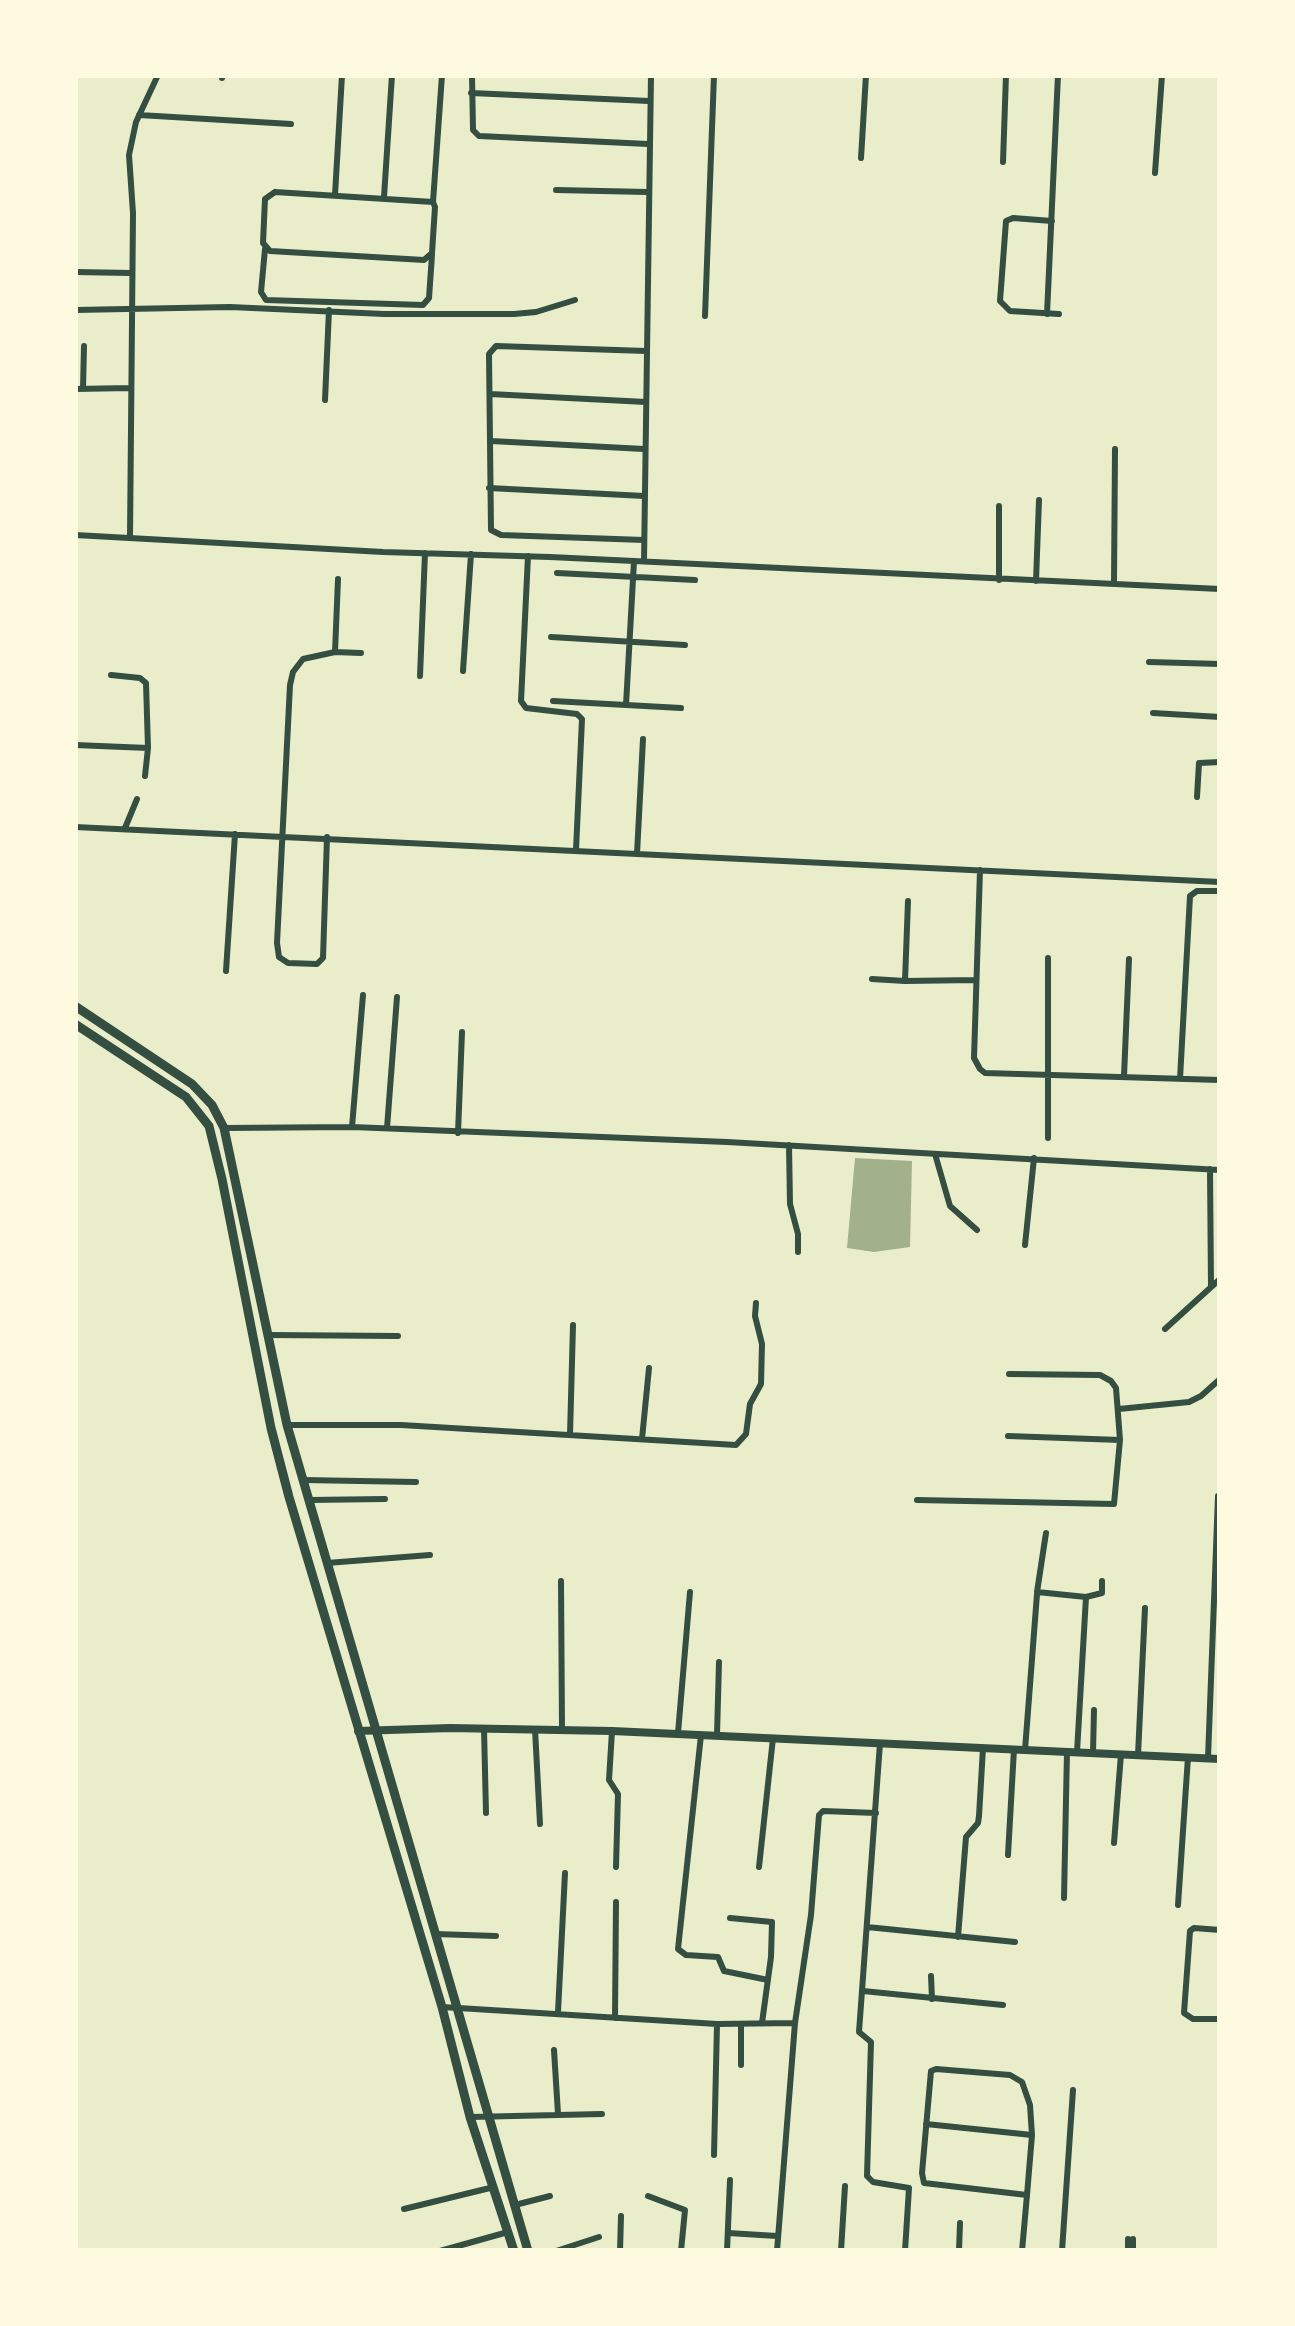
<!DOCTYPE html>
<html>
<head>
<meta charset="utf-8">
<style>
  body { margin:0 }
  #map { position:relative; width:1295px; height:2326px; overflow:hidden; background:#e9edc9; font-family:"Work Sans",sans-serif }
  canvas { display:block }
  .frame { position:absolute; inset:0; border:78px solid #fefae0; pointer-events:none }
</style>
</head>
<body>
<div id="map">
<canvas width="1295" height="2326"></canvas>
<div class="frame"></div>
</div>
<script>
const g = document.querySelector('canvas').getContext('2d');
g.lineJoin = 'round';
function paint(path, color) {
  g.fillStyle = color;
  g.fill(path, 'evenodd');
}
function shape(rows) {
  const path = new Path2D();
  for (const r of rows) {
    path.moveTo(r[0], r[1]);
    for (let i = 2; i < r.length; i += 2) path.lineTo(r[i], r[i + 1]);
  }
  return path;
}
function strokePath(path, color, width, dash) {
  g.strokeStyle = color;
  g.lineWidth = width;
  g.lineCap = dash ? 'butt' : 'round';
  g.setLineDash(dash || []);
  g.stroke(path);
}
paint(shape([
  [855,1158,912,1161,910,1247,874,1252,847,1248]
]), '#a3b18a');
strokePath(shape([
  [472,75,473,130,479,136,648,144],
  [222,78,222,75],
  [471,93,649,101],
  [139,115,291,124],
  [861,158,866,75],
  [1003,162,1006,75],
  [1155,173,1162,75],
  [556,190,647,192],
  [275,192,433,202,435,207,432,253,424,260,270,251,263,243,265,199,275,192],
  [335,195,342,75],
  [384,197,392,75],
  [433,202,442,75],
  [1052,221,1013,218,1006,221,1000,301,1010,311,1059,314],
  [265,249,261,292,266,300,423,305,429,298,432,255],
  [75,272,131,273],
  [75,310,230,307,384,314,514,314,536,312,575,300],
  [1047,314,1058,75],
  [705,316,714,75],
  [75,389,130,388],
  [83,389,84,346],
  [490,394,646,402],
  [325,400,329,310],
  [491,441,644,449],
  [489,488,644,496],
  [75,535,383,552,550,557,1220,589],
  [130,537,133,213,129,155,136,122,158,75],
  [644,540,501,535,491,530,489,354,496,346,646,351],
  [528,556,521,701,526,708,577,714,582,719,576,850],
  [644,561,651,75],
  [557,573,695,580],
  [999,580,999,506],
  [1036,581,1039,500],
  [1114,583,1115,449],
  [551,637,685,645],
  [335,652,338,579],
  [1149,662,1220,664],
  [463,671,471,554],
  [111,675,140,678,146,683,148,748,145,776],
  [420,676,425,553],
  [553,701,681,708],
  [626,705,634,561],
  [1153,713,1220,717],
  [75,745,148,748],
  [1197,797,1199,763,1220,762],
  [75,827,1220,882],
  [125,828,137,799],
  [327,837,323,958,317,964,288,963,279,957,277,943,290,685,293,672,303,659,335,652,361,653],
  [637,854,643,739],
  [980,870,974,1058,980,1069,985,1073,1220,1080],
  [908,901,905,981,975,980],
  [226,971,235,834],
  [872,979,905,981],
  [1124,1076,1129,959],
  [1180,1079,1190,896,1197,891,1220,891],
  [352,1127,363,995],
  [224,1128,352,1127,727,1142,1220,1170],
  [387,1128,397,997],
  [458,1133,462,1032],
  [1048,1138,1048,958],
  [789,1145,790,1204,798,1234,798,1252],
  [935,1154,950,1206,977,1230],
  [1210,1169,1211,1287],
  [1025,1245,1034,1158],
  [1165,1329,1220,1279],
  [268,1335,398,1336],
  [1119,1409,1189,1402,1201,1396,1220,1379],
  [287,1425,401,1425,736,1445,746,1434,750,1404,761,1384,762,1344,755,1316,756,1303],
  [570,1435,573,1325],
  [1008,1436,1120,1440],
  [642,1439,649,1368],
  [303,1480,416,1482],
  [309,1500,385,1499],
  [917,1500,1114,1504,1120,1440,1116,1388,1111,1381,1100,1375,1009,1374],
  [1046,1533,1037,1592,1086,1597,1077,1752],
  [327,1563,430,1555],
  [561,1581,562,1729],
  [1086,1597,1102,1593,1102,1581],
  [484,1729,486,1813],
  [535,1729,540,1824],
  [612,1731,609,1780,618,1794,616,1867],
  [678,1733,690,1592],
  [701,1735,678,1949,686,1955,718,1957,724,1971,768,1980],
  [717,1735,719,1662],
  [880,1743,859,2032,871,2042,867,2176,873,2182,909,2188,905,2251],
  [1025,1750,1037,1594],
  [1093,1753,1094,1710],
  [1138,1755,1145,1608],
  [1208,1758,1218,1496],
  [1114,1843,1121,1754],
  [1008,1855,1014,1749],
  [759,1867,773,1738],
  [1064,1898,1067,1751],
  [1178,1905,1188,1757],
  [730,1918,772,1922,771,1957,762,2023],
  [867,1927,1015,1942],
  [1220,1930,1194,1928,1190,1931,1184,2013,1193,2019,1220,2019],
  [435,1934,496,1936],
  [958,1937,966,1837,978,1823,979,1816,983,1748],
  [931,1976,932,1999],
  [863,1991,1003,2005],
  [442,2007,717,2024,795,2023],
  [558,2012,565,1873],
  [615,2018,616,1902],
  [554,2050,558,2114],
  [741,2065,741,2024],
  [470,2117,602,2114],
  [926,2124,1032,2135],
  [714,2155,717,2024],
  [648,2196,685,2210,681,2251],
  [515,2205,550,2196],
  [404,2209,494,2187],
  [728,2233,777,2236],
  [440,2251,508,2232],
  [556,2251,599,2237],
  [620,2251,621,2216],
  [727,2251,730,2180],
  [777,2251,795,2023,811,1915,819,1815,823,1811,876,1813],
  [841,2251,845,2186],
  [959,2251,960,2223],
  [1022,2251,1027,2195,1032,2135,1030,2105,1022,2082,1010,2075,936,2069,931,2071,922,2173,924,2183,1027,2195],
  [1062,2251,1073,2090],
  [1128,2251,1128,2239],
  [1133,2251,1133,2239]
]), '#344e41', 6);
strokePath(shape([
  [358,1731,450,1728,612,1731,1220,1759]
]), '#344e41', 8);
strokePath(shape([
  [75,1006,192,1084,212,1105,224,1128,287,1425,528,2251],
  [75,1024,186,1097,209,1126,222,1179,271,1428,289,1497,442,2007,470,2117,514,2251]
]), '#344e41', 9);
</script>
</body>
</html>
